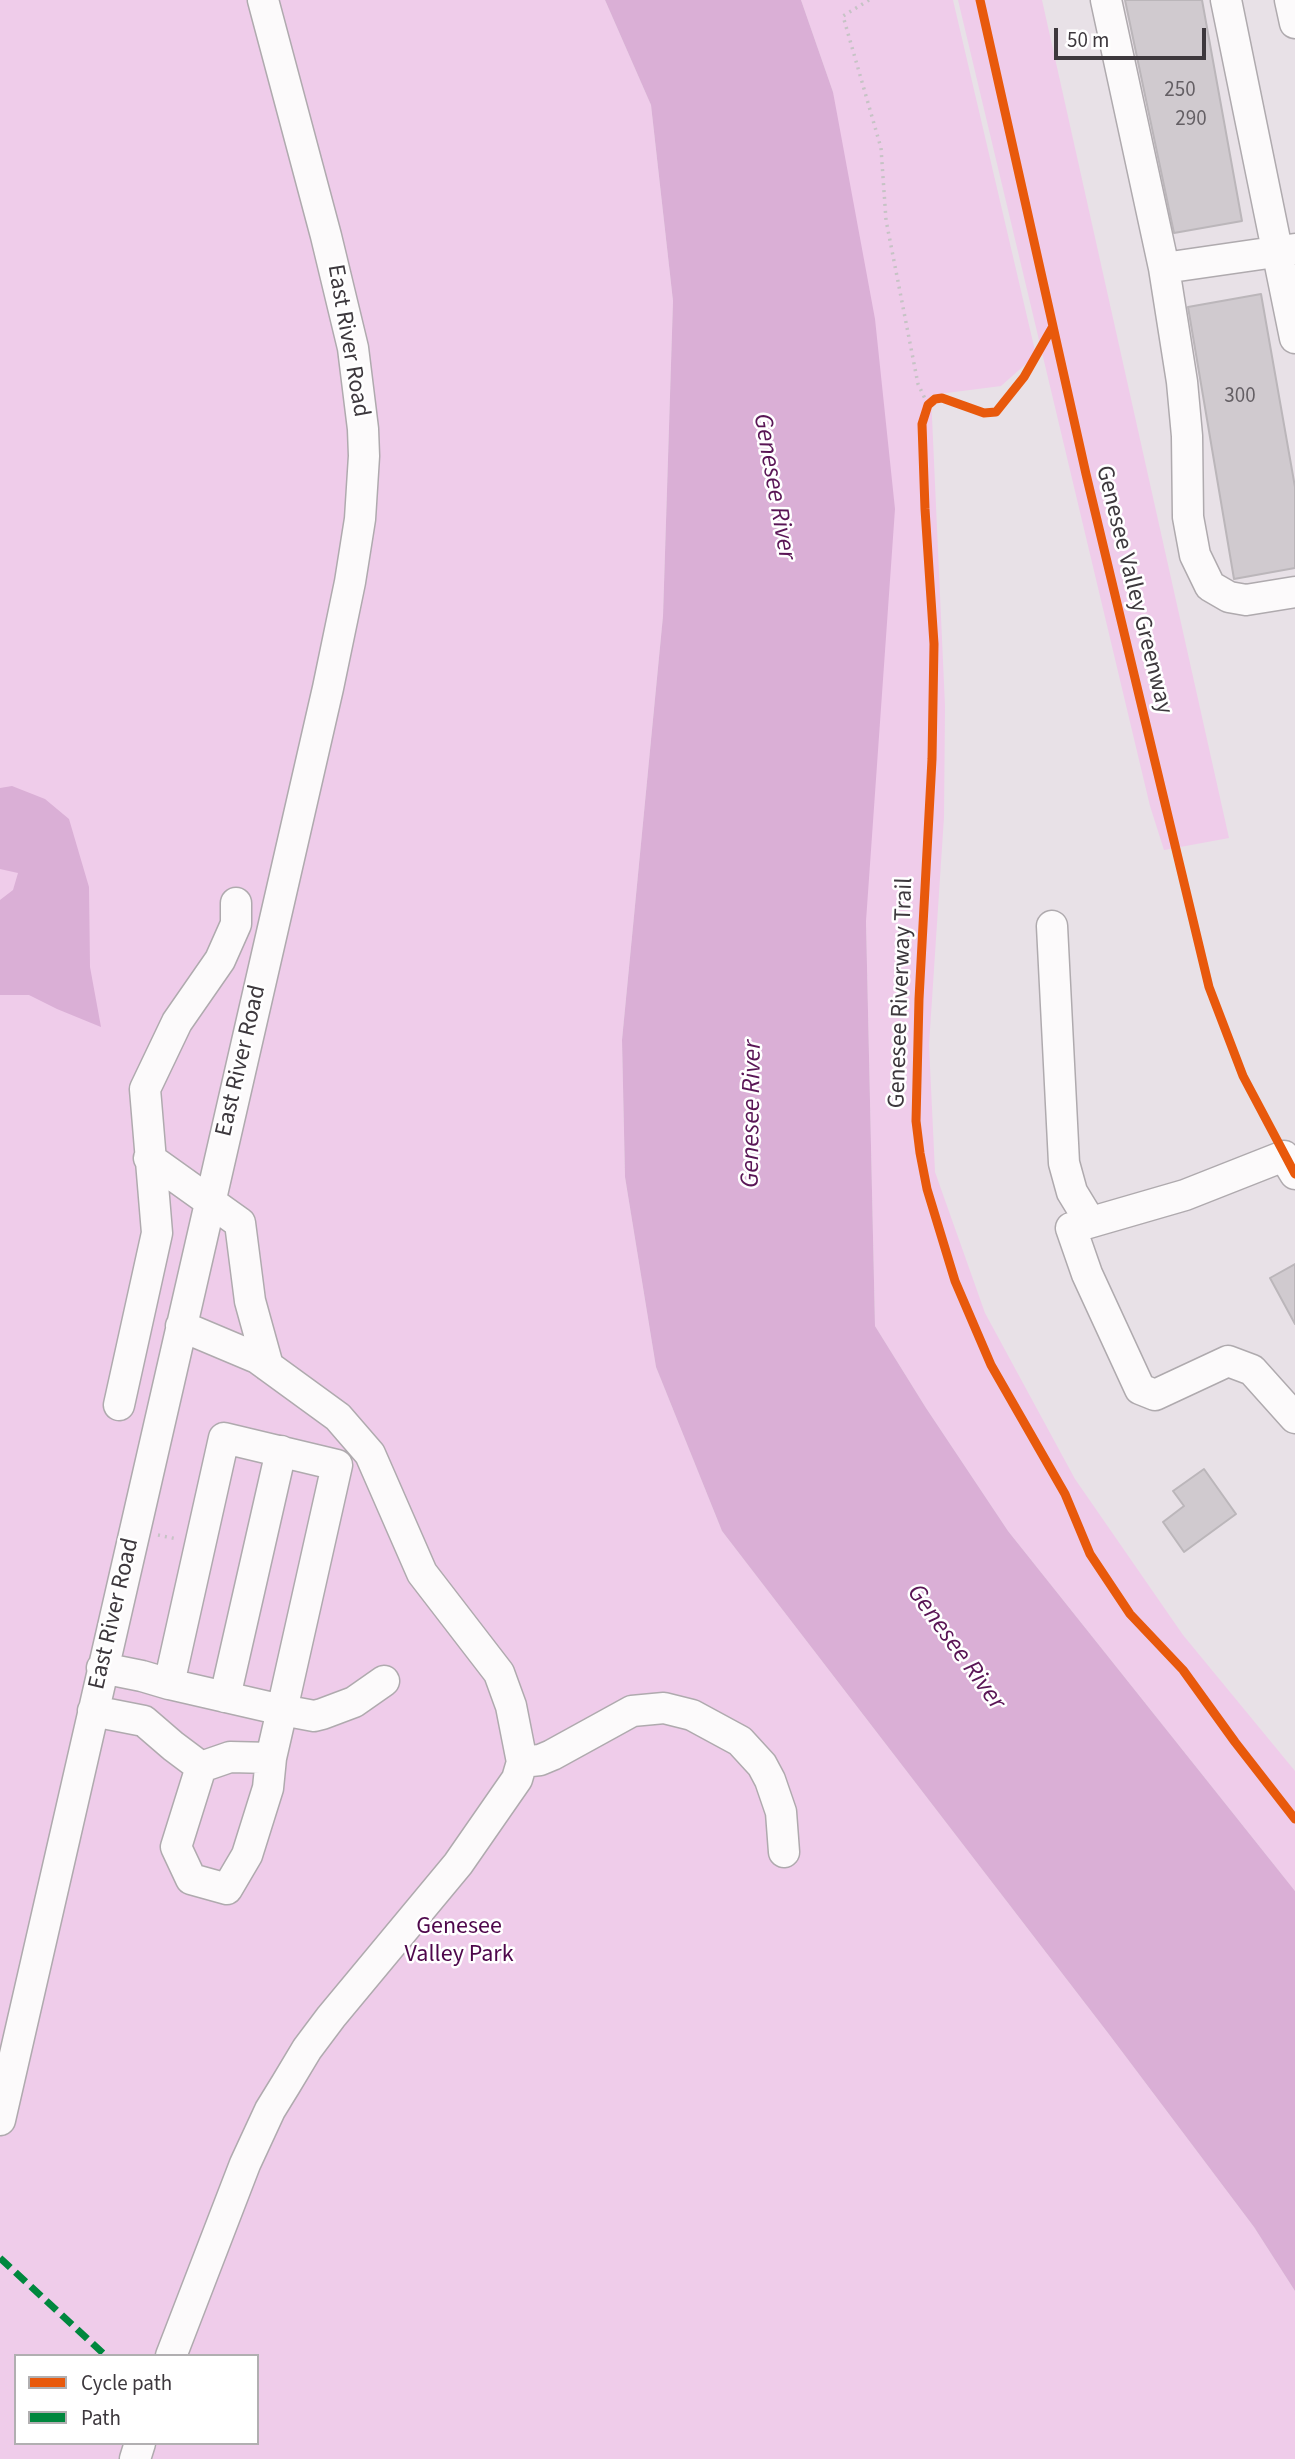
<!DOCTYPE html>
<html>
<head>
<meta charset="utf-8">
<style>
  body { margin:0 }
  #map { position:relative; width:1295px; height:2459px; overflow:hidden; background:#e8e1e7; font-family:"Source Sans 3",sans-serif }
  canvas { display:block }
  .legend { position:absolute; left:14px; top:2354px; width:245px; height:91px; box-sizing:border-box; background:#fff; border:2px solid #b1afb1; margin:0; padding:9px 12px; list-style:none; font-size:21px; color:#3d383d }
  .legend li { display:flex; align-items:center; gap:14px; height:35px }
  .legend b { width:35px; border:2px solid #b1afb1 }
  .scale { position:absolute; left:1054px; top:28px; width:152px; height:32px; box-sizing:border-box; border:4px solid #3d383d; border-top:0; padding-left:9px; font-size:21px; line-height:24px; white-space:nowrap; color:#3d383d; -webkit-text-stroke:5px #fff; paint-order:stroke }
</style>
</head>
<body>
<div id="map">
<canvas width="1295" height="2459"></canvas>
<ul class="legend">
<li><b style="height:9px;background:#e8590c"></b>Cycle path</li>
<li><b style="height:9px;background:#00873e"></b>Path</li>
</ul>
<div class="scale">50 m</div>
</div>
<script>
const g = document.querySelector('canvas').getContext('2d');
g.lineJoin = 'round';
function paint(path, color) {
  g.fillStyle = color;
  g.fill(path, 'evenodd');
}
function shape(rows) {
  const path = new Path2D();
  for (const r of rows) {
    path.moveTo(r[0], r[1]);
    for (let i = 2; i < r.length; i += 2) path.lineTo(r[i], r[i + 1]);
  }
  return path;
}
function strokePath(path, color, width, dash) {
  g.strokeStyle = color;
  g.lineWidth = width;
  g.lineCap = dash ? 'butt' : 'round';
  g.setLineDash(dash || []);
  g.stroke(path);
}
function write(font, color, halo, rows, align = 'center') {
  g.font = font + ' "Source Sans 3",sans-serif';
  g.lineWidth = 5;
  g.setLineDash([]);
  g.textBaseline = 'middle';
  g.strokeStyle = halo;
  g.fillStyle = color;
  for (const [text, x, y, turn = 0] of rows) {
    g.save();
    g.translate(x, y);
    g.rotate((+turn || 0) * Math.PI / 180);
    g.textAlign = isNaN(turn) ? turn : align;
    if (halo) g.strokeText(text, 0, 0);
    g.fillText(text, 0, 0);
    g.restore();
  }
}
paint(shape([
  [0,0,605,0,651,105,673,301,663,616,622,1040,625,1177,656,1367,722,1531,1108,2033,1254,2227,1295,2291,1295,2459,0,2459],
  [16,2356,257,2356,257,2443,16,2443],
  [801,0,953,0,1036,355,1001,386,931,395,945,706,944,817,929,1045,935,1172,985,1313,1075,1479,1183,1635,1295,1771,1295,1891,1008,1531,926,1408,875,1326,866,921,833,92],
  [958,0,1042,0,1229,838,1164,850,1150,806]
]), '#efccea');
paint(shape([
  [605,0,801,0,833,92,875,319,895,509,866,921,875,1326,926,1408,1008,1531,1295,1891,1295,2291,1254,2227,1108,2033,722,1531,656,1367,625,1177,622,1040,663,616,673,301,651,105],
  [12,786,45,799,69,819,89,887,90,967,101,1027,57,1009,29,995,0,995,0,900,13,890,18,873,0,869,0,788]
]), '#daafd6');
const building = shape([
  [1125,0,1202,0,1242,221,1174,233,1125,0],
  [1261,294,1295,487,1295,568,1234,579,1188,307,1261,294],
  [1295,1264,1295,1324,1270,1278,1295,1264],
  [1204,1469,1236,1514,1184,1552,1163,1522,1184,1506,1173,1491,1204,1469]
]);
paint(building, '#d0cacf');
strokePath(building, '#bbb6ba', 2);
const minor = shape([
  [1106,0,1164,268,1182,382,1187,436,1188,517,1195,555,1210,586,1229,597,1246,600,1295,592],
  [1226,0,1295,338],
  [1290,0,1295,23],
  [1164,268,1295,249],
  [1052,926,1064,1163,1072,1192,1086,1215,1088,1223],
  [149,1158,240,1223,250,1301,268,1366],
  [1295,1174,1284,1156,1185,1195,1071,1228,1087,1274,1140,1389,1155,1395,1228,1361,1252,1370,1295,1418],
  [119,1405,157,1233,145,1089,177,1022,220,960,236,924,236,903],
  [102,1668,142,1676,169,1684,282,1710,337,1465,224,1438,169,1684],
  [225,1697,281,1451],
  [93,1711,144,1721,173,1746,201,1767,176,1847,191,1879,227,1889,247,1855,268,1788,271,1758,282,1710,314,1716,322,1714,354,1702,384,1681],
  [522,1762,540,1760,552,1755,632,1711,664,1708,692,1715,740,1741,762,1765,770,1780,781,1812,784,1852],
  [201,1767,230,1757,271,1758],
  [0,2120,328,688,350,582,360,519,364,456,363,429,353,348,326,236,263,0],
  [171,2356,245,2164,270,2110,286,2084,307,2049,331,2017,458,1864,517,1779,522,1762,511,1706,499,1673,422,1573,370,1454,338,1417,257,1358,181,1326],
  [135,2459,140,2443]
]);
strokePath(minor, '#afaaae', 33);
strokePath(shape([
  [869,0,843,16,881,148,886,220,918,384,928,405],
  [158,1535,177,1539]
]), '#c6c3c5', 3.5, [2, 5]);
strokePath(minor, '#fcfafb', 30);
strokePath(shape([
  [0,2258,106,2356]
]), '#00873e', 7, [14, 7]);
strokePath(shape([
  [980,0,1086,474,1209,987,1243,1076,1295,1174],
  [1052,328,1024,377,996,412,984,413,942,398,935,399,928,405,922,424,925,509,934,644,932,759,919,999,916,1121,920,1153,927,1189,955,1281,991,1365,1065,1494,1090,1554,1130,1614,1183,1670,1235,1742,1295,1819]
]), '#e8590c', 9);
write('21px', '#645f64', null, [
  ["250",1180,91],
  ["290",1191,120],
  ["300",1240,397]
]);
write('24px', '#3d383d', '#fff', [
  ["East River Road",347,341,80],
  ["Genesee Valley Greenway",1133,590,76],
  ["Genesee Riverway Trail",902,993,-88],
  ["East River Road",242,1061,-77],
  ["East River Road",115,1614,-77]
]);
write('24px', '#4e074b', '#fff', [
  ["Genesee",459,1928],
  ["Valley Park",459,1956]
]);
write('italic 26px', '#591555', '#fff', [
  ["Genesee River",773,487,80],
  ["Genesee River",753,1114,-89],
  ["Genesee River",955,1648,54]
]);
</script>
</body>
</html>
